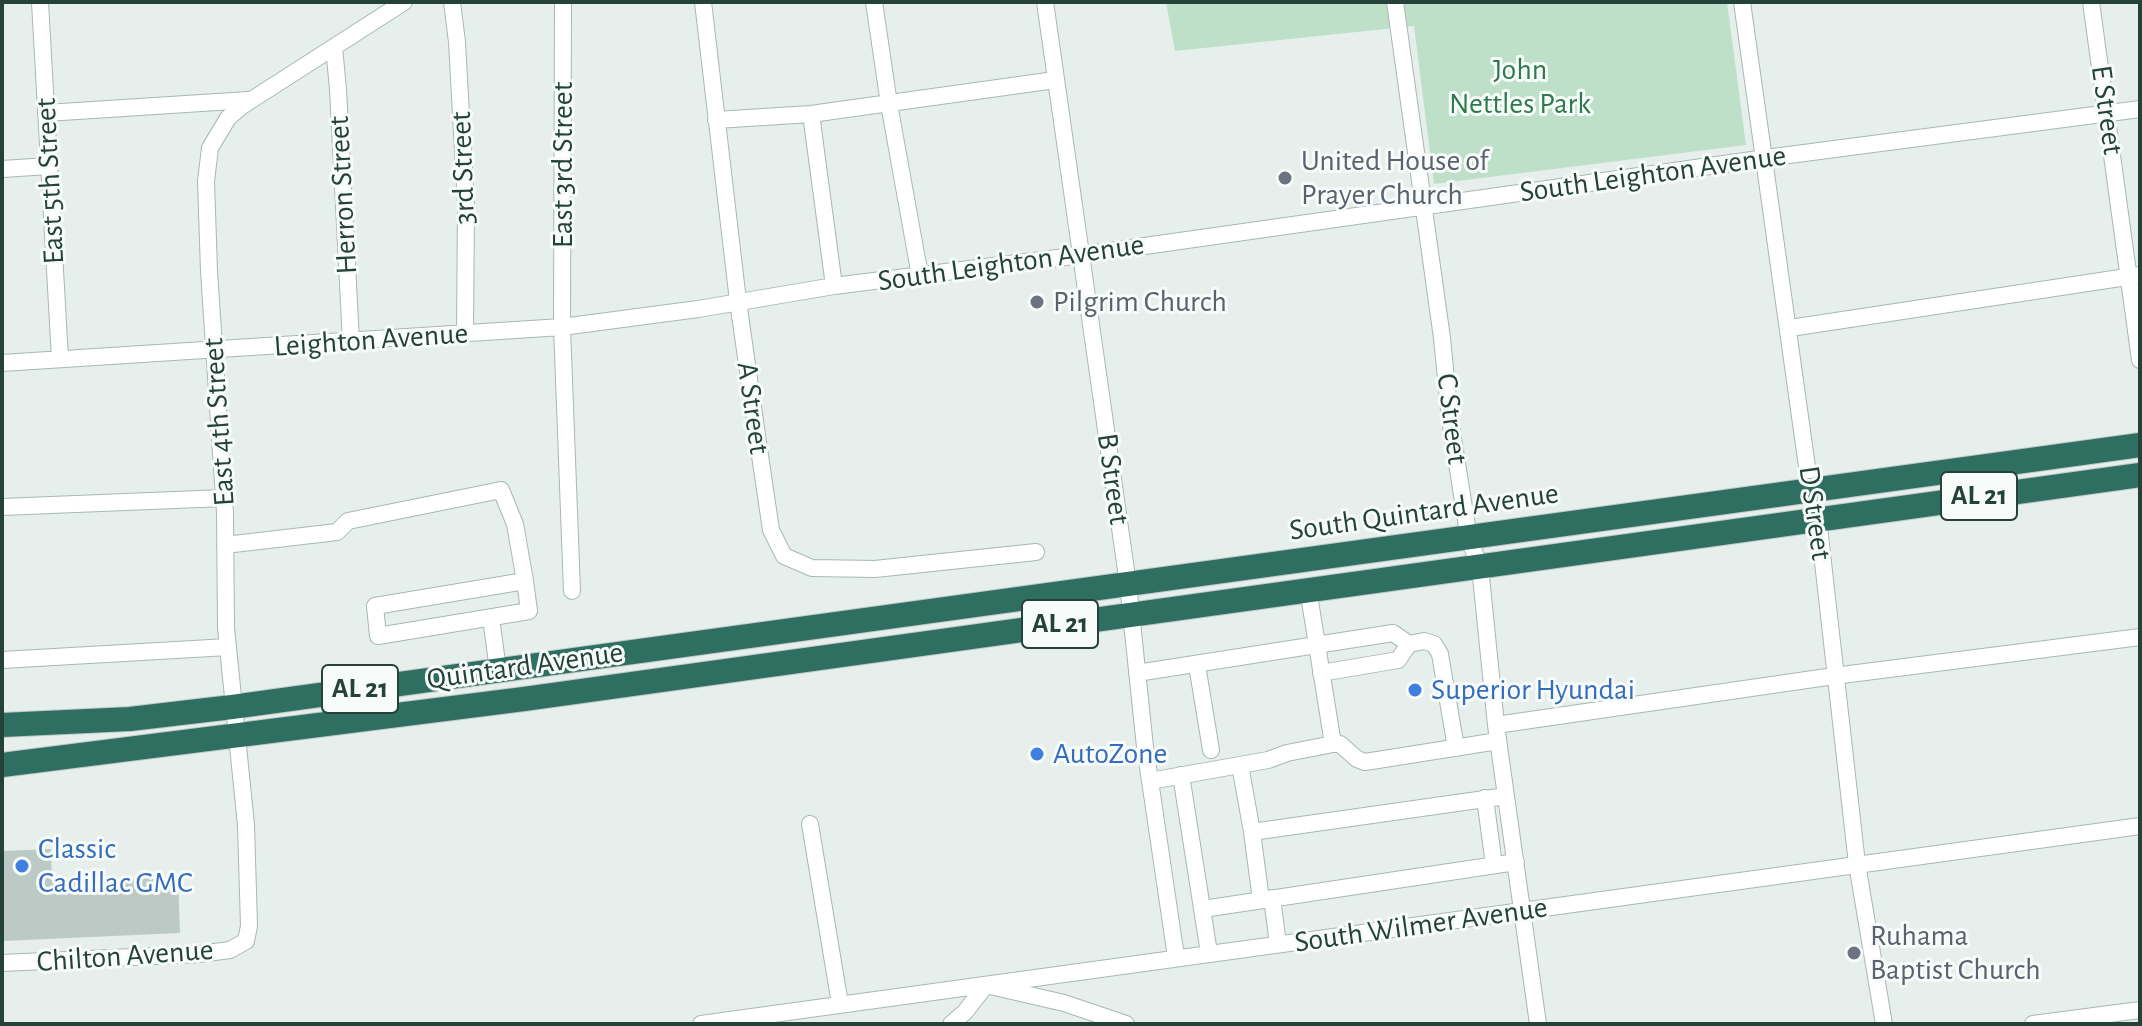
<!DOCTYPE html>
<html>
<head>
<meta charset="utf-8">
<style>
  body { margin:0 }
  #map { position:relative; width:2142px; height:1026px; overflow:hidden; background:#e6efeb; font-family:"Alegreya Sans",sans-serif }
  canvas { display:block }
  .frame { position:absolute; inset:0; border:4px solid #24423a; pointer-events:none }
</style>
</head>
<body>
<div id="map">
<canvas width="2142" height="1026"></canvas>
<div class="frame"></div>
</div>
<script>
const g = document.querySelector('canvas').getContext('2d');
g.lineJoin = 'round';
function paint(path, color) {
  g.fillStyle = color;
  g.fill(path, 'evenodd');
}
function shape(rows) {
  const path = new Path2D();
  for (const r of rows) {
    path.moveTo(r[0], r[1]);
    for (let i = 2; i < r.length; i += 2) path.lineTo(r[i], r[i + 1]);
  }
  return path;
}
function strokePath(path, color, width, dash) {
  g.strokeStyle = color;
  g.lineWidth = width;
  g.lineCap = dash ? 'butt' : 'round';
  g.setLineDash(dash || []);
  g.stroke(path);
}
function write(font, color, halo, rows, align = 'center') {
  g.font = font + ' "Alegreya Sans",sans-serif';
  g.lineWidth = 6;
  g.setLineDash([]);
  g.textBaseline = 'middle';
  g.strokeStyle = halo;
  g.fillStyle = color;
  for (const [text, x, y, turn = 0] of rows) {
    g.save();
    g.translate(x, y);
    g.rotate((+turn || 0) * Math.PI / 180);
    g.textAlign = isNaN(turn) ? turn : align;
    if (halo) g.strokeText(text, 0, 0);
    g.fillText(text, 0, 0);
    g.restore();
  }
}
paint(shape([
  [1166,2,1727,2,1746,145,1434,184,1414,26,1175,51]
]), '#bfe0c8');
paint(shape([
  [51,849,52,883,178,877,180,933,2,941,2,851]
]), '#bbcac4');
const minor = shape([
  [40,2,60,359],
  [452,2,457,42,466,205,465,335],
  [563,2,562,327,572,591],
  [703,2,738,301,758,442,771,530,784,556,812,568,875,569,1036,552],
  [874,2,889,104,920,276],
  [1045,2,1128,584,1145,747,1176,957],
  [1395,2,1442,338,1450,419,1469,539,1480,567,1496,725,1538,1024],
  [1742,2,1810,488,1818,518,1857,864,1884,1024],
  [2091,2,2140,360],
  [334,47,338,89,351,342],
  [46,113,248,100],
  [811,114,834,286],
  [716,120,811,114,1055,80],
  [2,169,49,166],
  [1790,328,2140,275],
  [2,363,562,327,698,309,834,286,1081,255,1766,158,2140,109],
  [2,507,224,498],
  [225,545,337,532,348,521,501,490,515,524,525,581],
  [525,581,529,611,378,636,375,606,525,581],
  [1308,589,1333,744,1340,744,1357,759,1365,762,1498,741],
  [491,618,498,670],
  [2,660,228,647],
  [1197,665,1211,750],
  [1137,673,1393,633,1409,644,1424,641,1434,644,1440,654,1456,748],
  [1321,673,1398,660,1409,644],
  [1496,725,1834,676,2140,637],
  [1240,765,1252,832,1506,796],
  [1181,775,1209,953],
  [1150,781,1268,760,1287,753,1333,744],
  [1485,798,1494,865],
  [810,824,840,1004],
  [1252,832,1261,900],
  [1272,898,1278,944],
  [1203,909,1516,862],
  [2,963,199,954,230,950,246,941,249,926,246,825,226,628,225,513,209,271,206,181,210,148,228,118,242,106,404,2],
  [701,1024,2140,826],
  [951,1024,965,1012,986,985,1064,1003,1126,1024],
  [2033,1024,2140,1010]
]);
const highway = shape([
  [2,725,130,719,232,707,2140,445],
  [2,765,524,699,2140,475]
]);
strokePath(minor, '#a8b8b2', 18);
strokePath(highway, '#c2cac8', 26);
strokePath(minor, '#fff', 16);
strokePath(highway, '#2f6f62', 24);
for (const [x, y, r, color] of [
  [1285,178,8,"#6b7280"],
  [1037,302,8,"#6b7280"],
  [1415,690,8,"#3f7fe0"],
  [1037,754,8,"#3f7fe0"],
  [22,866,8,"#3f7fe0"],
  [1854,953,8,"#6b7280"]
]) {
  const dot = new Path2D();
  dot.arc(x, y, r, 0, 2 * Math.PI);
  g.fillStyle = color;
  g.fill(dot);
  strokePath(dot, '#f7fbf9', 3);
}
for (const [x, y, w] of [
  [1979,496,76],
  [1060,624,76],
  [360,689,76]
]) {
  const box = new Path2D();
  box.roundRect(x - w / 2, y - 24, w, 48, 6);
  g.fillStyle = '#f7fbf9';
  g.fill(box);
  strokePath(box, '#24423a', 2);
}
write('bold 28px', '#24423a', null, [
  ["AL 21",1979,496],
  ["AL 21",1060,624],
  ["AL 21",360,689]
]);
write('30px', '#2d7a4b', '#f7fbf9', [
  ["John",1520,70],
  ["Nettles Park",1520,104]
]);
write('30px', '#24423a', '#f7fbf9', [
  ["E Street",2107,110,82],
  ["East 3rd Street",563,165,-90],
  ["3rd Street",463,168,-92],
  ["South Leighton Avenue",1653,174,-8],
  ["East 5th Street",50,181,-93],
  ["Herron Street",343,195,-93],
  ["South Leighton Avenue",1011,263,-8],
  ["Leighton Avenue",371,340,-4],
  ["A Street",753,408,82],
  ["C Street",1452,419,83],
  ["East 4th Street",219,422,-94],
  ["B Street",1113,479,82],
  ["South Quintard Avenue",1424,512,-8],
  ["D Street",1815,513,82],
  ["Quintard Avenue",525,666,-8],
  ["South Wilmer Avenue",1421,925,-8],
  ["Chilton Avenue",125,956,-4]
]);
write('30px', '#5b616d', '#f7fbf9', [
  ["United House of",1301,161],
  ["Prayer Church",1301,195],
  ["Pilgrim Church",1053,302],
  ["Ruhama",1870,936],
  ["Baptist Church",1870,970]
], 'left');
write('30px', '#366cbe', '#f7fbf9', [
  ["Superior Hyundai",1431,690],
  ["AutoZone",1053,754],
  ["Classic",38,849],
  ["Cadillac GMC",38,883]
], 'left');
</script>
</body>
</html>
